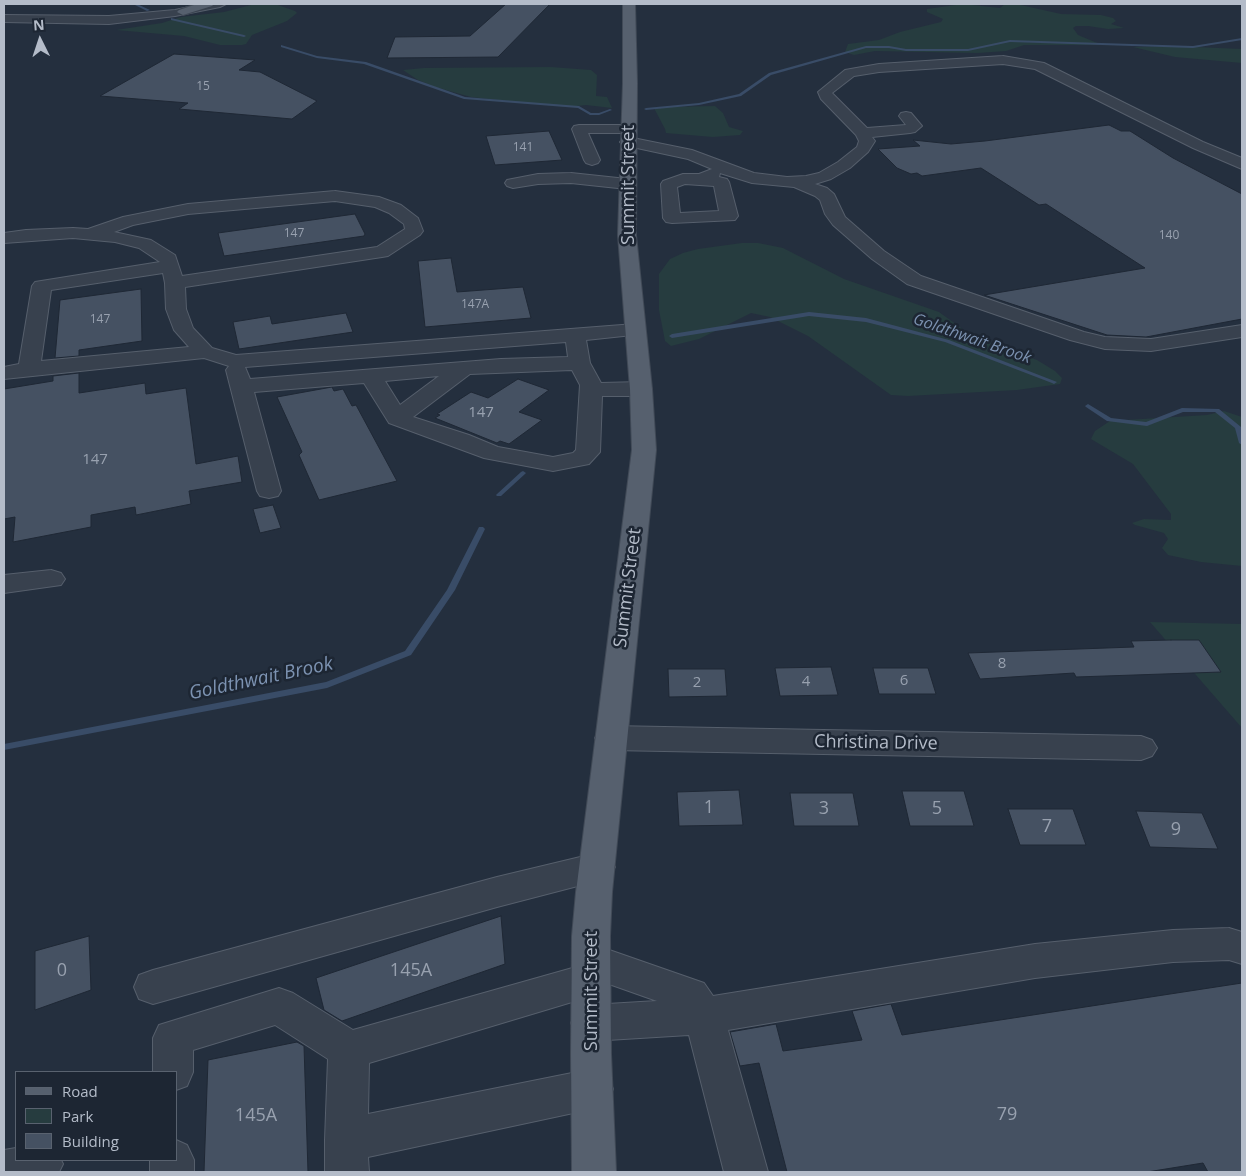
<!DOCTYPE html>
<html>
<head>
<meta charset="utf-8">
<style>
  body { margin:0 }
  #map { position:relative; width:1246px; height:1176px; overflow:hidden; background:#242f3e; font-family:"Open Sans",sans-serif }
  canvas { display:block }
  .frame { position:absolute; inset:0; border:5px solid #b4bcc9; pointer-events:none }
  .legend { position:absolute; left:15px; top:1071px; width:162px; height:90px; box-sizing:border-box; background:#1d2633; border:1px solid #59626f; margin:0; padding:6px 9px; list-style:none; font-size:15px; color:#b4bcc9 }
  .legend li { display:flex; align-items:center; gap:10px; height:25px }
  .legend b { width:25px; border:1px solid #59626f }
  .north { position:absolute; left:15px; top:15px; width:50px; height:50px; -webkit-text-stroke:4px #1d2633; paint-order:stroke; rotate:356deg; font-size:14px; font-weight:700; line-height:20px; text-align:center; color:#b4bcc9 }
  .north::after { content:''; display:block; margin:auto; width:18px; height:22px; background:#b4bcc9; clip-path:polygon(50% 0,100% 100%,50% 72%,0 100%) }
</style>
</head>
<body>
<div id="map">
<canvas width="1246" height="1176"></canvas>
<div class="frame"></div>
<ul class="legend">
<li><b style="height:6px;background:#56606e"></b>Road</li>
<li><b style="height:14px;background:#263c3f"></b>Park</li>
<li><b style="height:14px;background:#455162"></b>Building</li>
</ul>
<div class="north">N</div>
</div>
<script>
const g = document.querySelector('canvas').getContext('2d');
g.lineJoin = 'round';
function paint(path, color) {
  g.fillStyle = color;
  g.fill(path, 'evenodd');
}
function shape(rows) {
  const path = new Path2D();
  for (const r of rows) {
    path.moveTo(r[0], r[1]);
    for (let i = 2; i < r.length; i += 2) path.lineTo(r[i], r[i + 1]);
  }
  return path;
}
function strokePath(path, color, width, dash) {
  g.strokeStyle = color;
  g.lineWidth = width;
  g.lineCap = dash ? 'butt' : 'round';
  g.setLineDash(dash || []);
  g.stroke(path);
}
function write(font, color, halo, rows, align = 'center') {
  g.font = font + ' "Open Sans",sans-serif';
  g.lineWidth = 5;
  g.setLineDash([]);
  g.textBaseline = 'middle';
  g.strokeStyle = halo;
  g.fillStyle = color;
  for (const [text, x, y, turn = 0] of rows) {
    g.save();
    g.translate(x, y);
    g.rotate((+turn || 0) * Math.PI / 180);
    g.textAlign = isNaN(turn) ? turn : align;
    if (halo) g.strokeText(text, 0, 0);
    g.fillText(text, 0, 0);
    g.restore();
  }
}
paint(shape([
  [255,4,275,4,295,11,297,13,287,21,252,35,246,44,242,45,220,45,184,36,116,30,162,23,181,17,224,12],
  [963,4,1000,8,1005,4,1016,4,1061,14,1101,15,1113,18,1116,21,1111,24,1124,28,1108,29,1088,26,1076,26,1073,28,1078,35,1102,45,1024,45,1006,51,978,53,875,51,854,55,845,52,848,44,879,40,900,32,941,22,943,19,927,12,927,9],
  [1172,46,1242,49,1242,63,1175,57,1133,47],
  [551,67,591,70,597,75,596,96,607,97,612,108,586,105,568,107,534,104,471,97,435,87,418,80,403,70,424,68],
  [715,106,723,113,729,127,743,131,740,135,713,137,666,133,665,129,655,110,655,108,667,107],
  [742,243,758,243,783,248,844,279,939,312,975,338,1037,360,1055,371,1062,378,1060,384,1017,390,908,396,891,395,808,336,770,317,751,313,699,339,671,346,665,341,659,310,659,274,670,259,683,253,698,249],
  [1224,411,1242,417,1242,566,1201,562,1168,555,1162,548,1168,539,1164,533,1135,525,1132,523,1144,519,1171,520,1171,514,1133,464,1091,439,1095,431,1110,421,1207,415],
  [1150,622,1242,624,1242,728]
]), '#263c3f');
paint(shape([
  [133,4,137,4,150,10,147,11,133,4],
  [171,18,244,35,246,36,244,37,171,20,171,18],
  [1242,38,1242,40,1193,48,1010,42,968,51,906,51,889,48,866,48,771,75,741,96,699,105,646,110,644,109,646,108,699,103,739,94,769,73,866,46,889,46,906,49,968,49,1010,40,1193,46,1242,38],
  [281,45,317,56,366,62,465,97,579,106,591,113,599,113,610,109,612,110,599,115,590,115,578,108,464,99,364,64,317,58,281,47,281,45],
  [809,312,866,318,949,340,1057,382,1054,384,1052,383,945,342,866,322,809,316,672,338,669,336,672,334,809,312],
  [1088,404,1111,418,1146,422,1182,408,1219,409,1241,427,1242,445,1239,443,1235,428,1215,412,1183,412,1147,426,1107,421,1086,407,1085,406,1088,404],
  [523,471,526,473,525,474,501,496,497,496,496,495,497,494,521,472,523,471],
  [479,527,483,527,485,529,455,590,411,655,327,688,4,750,4,744,326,682,405,651,447,590,479,527]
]), '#394c67');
const building = shape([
  [506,4,550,4,498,57,387,58,395,37,470,36,506,4],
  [174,54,255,60,239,70,260,72,317,101,292,119,179,109,188,103,100,96,174,54],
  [1109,125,1121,131,1130,131,1173,158,1242,194,1242,319,1146,337,1107,335,984,295,1145,268,1046,204,1039,205,981,168,922,176,917,173,911,174,897,168,878,149,920,146,913,140,951,144,985,141,1109,125],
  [549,131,562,160,495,165,486,136,549,131],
  [355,214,365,234,364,236,224,256,218,233,355,214],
  [451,258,457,292,523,287,531,318,425,327,418,261,451,258],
  [141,289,142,341,79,350,79,356,55,358,60,300,141,289],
  [346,313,353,332,239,349,233,322,270,316,272,324,346,313],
  [79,373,79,393,145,383,146,394,186,388,196,464,238,456,242,482,189,491,191,504,136,515,135,507,91,515,91,527,13,542,15,517,4,519,4,389,53,381,53,376,79,373],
  [518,379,549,390,519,412,542,420,509,444,500,441,497,443,435,418,440,415,437,414,471,392,488,398,518,379],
  [332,387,334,391,343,389,352,406,356,405,397,481,319,500,299,455,302,452,277,397,332,387],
  [273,505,281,528,260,533,253,509,273,505],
  [1171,640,1199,640,1221,672,1076,677,1074,673,980,679,968,653,1134,647,1131,641,1171,640],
  [831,667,838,695,780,696,775,668,831,667],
  [873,668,928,668,936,694,879,694,873,668],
  [668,669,725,669,727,696,669,697,668,669],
  [739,790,743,825,679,826,677,792,739,790],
  [902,791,964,791,974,826,910,826,902,791],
  [790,793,853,793,859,826,794,826,790,793],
  [1008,809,1073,809,1086,845,1020,845,1008,809],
  [1136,811,1202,813,1218,849,1150,847,1136,811],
  [501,916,505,964,342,1021,324,1010,316,978,501,916],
  [89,936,91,990,35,1010,35,951,89,936],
  [1242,983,1242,1172,1208,1172,1203,1163,1147,1172,787,1172,759,1063,740,1066,730,1032,776,1024,783,1051,862,1040,852,1011,891,1004,902,1035,1242,983],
  [297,1042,304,1046,308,1172,204,1172,208,1060,297,1042]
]);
paint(building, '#455162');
strokePath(building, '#1f2835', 1);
const minor = shape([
  [204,4,226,4,220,7,175,16,109,24,4,22,4,15,109,16,175,10,204,4],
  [1003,56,1044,63,1203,142,1242,158,1242,169,1193,148,1035,69,1003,64,879,72,854,76,832,93,867,128,906,125,899,116,901,113,906,112,911,113,922,126,915,132,910,133,872,137,875,141,868,152,850,168,831,179,815,184,827,188,834,194,845,217,884,251,921,276,1084,332,1105,337,1151,339,1242,325,1242,337,1151,351,1105,349,1070,340,907,284,872,259,833,225,825,214,820,200,815,196,794,187,752,183,720,173,719,177,727,179,729,182,738,216,735,220,672,223,666,222,663,218,661,184,663,181,683,174,699,174,712,169,688,159,623,145,620,142,623,139,628,137,692,150,754,173,787,177,806,176,819,173,838,162,857,147,859,141,856,135,821,99,818,92,845,70,879,64,1003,56],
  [685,184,714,186,719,211,680,213,677,187,685,184],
  [579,125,628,125,633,126,635,129,633,132,628,133,588,133,600,160,598,163,592,165,586,163,584,160,572,129,574,126,579,125],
  [571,173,627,179,633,181,635,184,633,187,627,189,571,183,538,184,513,188,507,186,505,183,507,180,538,174,571,173],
  [335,191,379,197,401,205,418,218,423,231,420,235,388,256,382,257,185,287,186,309,193,328,212,348,236,355,635,324,642,326,645,330,642,334,586,340,590,363,601,383,641,382,649,384,652,389,649,394,641,396,602,396,600,452,589,464,553,471,484,458,389,423,364,383,254,392,281,491,278,496,269,498,260,496,257,491,226,370,229,366,204,358,4,379,4,367,19,364,32,286,35,282,160,262,139,248,115,242,73,238,4,243,4,233,26,230,73,228,88,229,123,217,188,204,335,191],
  [335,201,375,207,389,213,404,224,405,229,377,247,182,276,175,255,151,240,114,232,133,225,188,214,335,201],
  [163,273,165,283,166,309,174,330,189,347,41,361,51,290,163,273],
  [566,342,568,357,501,359,250,379,245,367,566,342],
  [572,370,580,385,576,450,573,453,553,457,498,447,469,435,413,417,470,374,572,370],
  [439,376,400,405,385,381,439,376],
  [51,570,61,573,65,579,61,585,4,593,4,575,51,570],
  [611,726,1141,736,1152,740,1157,748,1152,756,1141,760,611,750,600,746,595,738,600,730,611,726],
  [597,853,609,857,615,867,609,877,597,881,497,907,153,1004,139,999,134,987,139,975,153,970,497,877,597,853],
  [1229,928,1242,932,1242,964,1229,960,1173,962,1035,978,728,1030,768,1172,724,1172,689,1035,591,1041,577,1036,571,1023,577,1010,591,1005,657,1001,609,984,606,991,592,996,369,1063,368,1114,592,1069,607,1075,613,1089,607,1103,592,1109,368,1157,369,1172,325,1172,325,1140,328,1059,275,1025,193,1050,193,1072,187,1086,176,1090,176,1072,153,1072,153,1038,159,1025,279,988,293,993,353,1030,576,967,573,961,579,949,592,944,704,983,713,996,1035,944,1173,930,1229,928],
  [176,1140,187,1145,194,1160,194,1172,150,1172,150,1160,176,1160,176,1140],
  [16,1148,16,1160,61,1160,63,1164,59,1172,4,1172,4,1150,16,1148]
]);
const major = shape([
  [197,4,214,4,212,6,183,15,177,12,179,10,197,4],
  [623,4,635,4,637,83,636,235,652,389,656,450,612,892,610,936,611,1054,616,1172,572,1172,571,1054,572,936,576,892,632,450,630,389,618,235,623,83,623,4]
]);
strokePath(minor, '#565f6c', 2);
strokePath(major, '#414a57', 2);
paint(minor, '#38414e');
paint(major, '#56606e');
write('12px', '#98a1af', null, [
  ["15",203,87],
  ["141",523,148],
  ["147",294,234],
  ["140",1169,236],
  ["147A",475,305],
  ["147",100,320]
]);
write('15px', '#98a1af', null, [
  ["147",481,413],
  ["147",95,460],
  ["8",1002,664],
  ["6",904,681],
  ["4",806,682],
  ["2",697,683]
]);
write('italic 16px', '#7c92b1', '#1d2633', [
  ["Goldthwait Brook",972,339,19]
]);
write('18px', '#b4bcc9', '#1d2633', [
  ["Summit Street",629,185,-90],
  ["Summit Street",628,588,-83],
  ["Christina Drive",876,743,1],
  ["Summit Street",592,991,-90]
]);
write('18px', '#98a1af', null, [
  ["1",709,808],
  ["3",824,809],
  ["5",937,809],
  ["7",1047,827],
  ["9",1176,830],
  ["0",62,971],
  ["145A",411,971],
  ["79",1007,1115],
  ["145A",256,1116]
]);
write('italic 19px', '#7c92b1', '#1d2633', [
  ["Goldthwait Brook",261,679,-12]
]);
</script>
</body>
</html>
